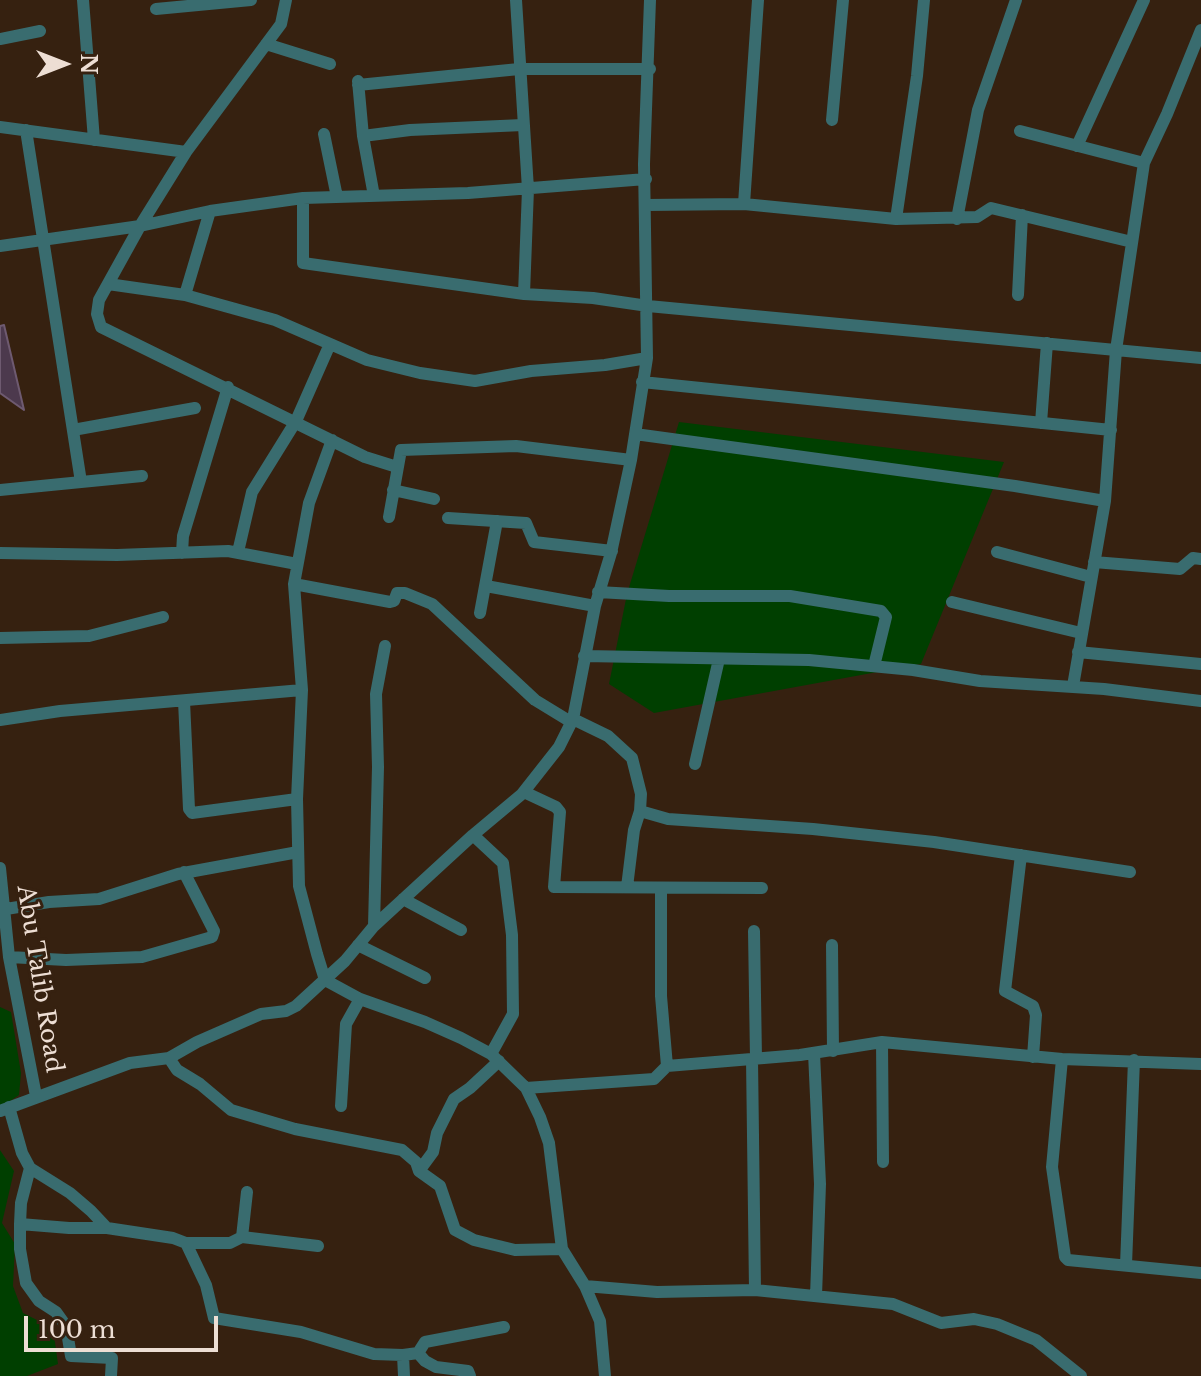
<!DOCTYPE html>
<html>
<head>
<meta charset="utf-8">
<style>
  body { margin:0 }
  #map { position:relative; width:1201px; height:1376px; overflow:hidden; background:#362110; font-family:"Libre Baskerville",serif }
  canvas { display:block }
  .north { position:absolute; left:24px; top:24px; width:80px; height:80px; -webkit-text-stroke:6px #362110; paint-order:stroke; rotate:90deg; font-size:22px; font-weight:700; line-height:32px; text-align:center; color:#edded4 }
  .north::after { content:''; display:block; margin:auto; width:28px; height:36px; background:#edded4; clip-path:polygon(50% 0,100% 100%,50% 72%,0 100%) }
  .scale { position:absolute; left:24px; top:1316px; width:194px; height:36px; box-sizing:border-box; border:4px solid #edded4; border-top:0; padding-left:10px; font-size:24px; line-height:28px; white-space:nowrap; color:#edded4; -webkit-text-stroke:6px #362110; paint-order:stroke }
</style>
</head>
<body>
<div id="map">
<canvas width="1201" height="1376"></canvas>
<div class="north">N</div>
<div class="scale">100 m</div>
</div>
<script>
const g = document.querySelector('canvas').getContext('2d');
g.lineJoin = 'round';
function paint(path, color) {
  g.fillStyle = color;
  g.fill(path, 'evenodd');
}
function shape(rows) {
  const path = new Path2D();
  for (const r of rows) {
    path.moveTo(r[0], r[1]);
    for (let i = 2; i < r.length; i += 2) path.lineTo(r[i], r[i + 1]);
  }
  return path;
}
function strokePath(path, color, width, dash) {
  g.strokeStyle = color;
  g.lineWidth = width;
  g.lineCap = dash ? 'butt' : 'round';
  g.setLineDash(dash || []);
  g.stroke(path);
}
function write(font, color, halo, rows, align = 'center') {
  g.font = font + ' "Libre Baskerville",serif';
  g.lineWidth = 6;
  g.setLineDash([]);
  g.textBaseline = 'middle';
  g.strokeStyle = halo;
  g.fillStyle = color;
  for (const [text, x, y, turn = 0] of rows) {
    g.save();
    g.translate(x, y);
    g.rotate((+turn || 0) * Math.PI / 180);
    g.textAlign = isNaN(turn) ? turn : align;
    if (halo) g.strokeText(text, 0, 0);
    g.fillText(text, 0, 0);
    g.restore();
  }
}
paint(shape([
  [679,422,1004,462,921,664,654,713,609,684,627,594],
  [0,1007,11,1012,21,1073,19,1095,0,1108],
  [0,1150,14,1171,2,1223,15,1244,13,1286,23,1313,53,1328,58,1364,27,1376,0,1376]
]), '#003f00');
const building = shape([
  [4,325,24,410,0,393,0,326,4,325]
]);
paint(building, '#4c394d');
strokePath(building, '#6e5a70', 2);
strokePath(shape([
  [83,0,94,140],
  [286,0,281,24,186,152,140,226,99,300,97,314,101,327,365,457,397,467],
  [516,0,528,189,524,294],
  [924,0,917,76,896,219,977,217,991,208,1132,242],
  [156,9,251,0],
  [0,39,40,31],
  [266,44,330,64],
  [358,81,363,136,374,196],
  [358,85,519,69,650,69],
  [832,120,843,0],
  [0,127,186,152],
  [26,130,81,482],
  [1020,131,1144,163],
  [324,134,337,197],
  [363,136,410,130,523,125],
  [1077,146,1144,0],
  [303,198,303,263,524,294,593,298,648,306,1201,358],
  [744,204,758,0],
  [646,205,744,204,896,219],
  [957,219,978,110,1016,0],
  [0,246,140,226,210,211,303,198,468,193,646,179],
  [108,284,185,295,275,320,367,360,420,373,475,381,531,371,605,365,647,358],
  [185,295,210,211],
  [1018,295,1022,215],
  [642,382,1111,430],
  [1041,423,1047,343],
  [73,430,195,408],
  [635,434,1015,486,1105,501],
  [332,440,309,503,294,584,302,690,297,799,299,886,317,954,325,980,360,999,425,1022,461,1038,491,1054,526,1088,540,1117,549,1143,562,1249,585,1286,600,1321,605,1376],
  [0,490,142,476],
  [393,490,434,499],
  [389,517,401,450,516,446,631,460],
  [448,518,526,523,534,542,612,551],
  [238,552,252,492,296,421,330,344],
  [997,552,1091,577],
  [0,553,117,555,228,551,297,564],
  [182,553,183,536,228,387],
  [1094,562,1180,569,1193,558,1201,559],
  [294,584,390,602,394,601,397,593,405,593,432,604,535,700,571,722],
  [486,586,595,606],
  [598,592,669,596,790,596,881,611,886,617,874,666],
  [952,602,1081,633],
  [480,613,497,521],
  [0,638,89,636,163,617],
  [1078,652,1201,664],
  [584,656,809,660,913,670,980,681,1104,689,1201,701],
  [1073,686,1105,501,1116,350,1144,163,1167,114,1201,30],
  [184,701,189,809,192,813,297,799],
  [573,719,608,736,632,758,641,794,640,811,634,830,627,887],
  [0,720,60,711,302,690],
  [695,764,719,659],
  [524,792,556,807,560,812,554,887,762,888],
  [640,811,668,819,813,829,934,842,1130,872],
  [473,835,503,863,512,935,513,1014,491,1054],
  [1021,855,1005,991,1033,1006,1036,1015,1033,1057],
  [0,868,9,957,36,1096],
  [661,888,661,996,667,1066],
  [403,899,461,930],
  [6,909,49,902,99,899,178,874,298,852],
  [374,926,378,767,376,694,385,646],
  [754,931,756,1059],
  [358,945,425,978],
  [832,945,833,1051],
  [9,957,66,960,142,957,212,937,214,931,184,872],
  [882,1042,883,1162],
  [814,1053,820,1184,816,1296],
  [169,1058,177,1070,200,1084,231,1110,295,1129,402,1150,416,1162,419,1171,440,1186,455,1230,474,1240,515,1250,562,1249],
  [752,1059,755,1290],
  [1062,1059,1052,1167,1065,1257,1068,1260,1201,1273],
  [526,1088,654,1079,667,1066,800,1055,882,1042,1062,1059,1201,1064],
  [341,1106,346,1024,360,999],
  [9,1107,22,1153,30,1168,70,1193,91,1211,107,1228,173,1238,186,1243,206,1285,214,1318,301,1332,374,1354,403,1355,418,1353],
  [0,1111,130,1063,169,1058,197,1042,261,1014,286,1011,296,1006,345,961,374,926,473,835,522,794,559,747,573,719,595,606,611,553,631,460,647,358,644,164,650,0],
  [419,1171,433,1152,437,1133,454,1099,470,1088,499,1061],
  [20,1224,21,1203,30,1168],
  [107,1228,69,1228,20,1224,20,1249,26,1283,39,1301,56,1312,66,1326,71,1356,112,1358,111,1376],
  [242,1237,318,1246],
  [186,1243,230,1243,242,1237,247,1192],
  [1126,1265,1134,1060],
  [585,1286,657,1292,755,1290,893,1304,941,1323,974,1319,997,1324,1036,1340,1081,1376],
  [403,1355,404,1376],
  [470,1376,468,1371,436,1367,425,1361,418,1353,425,1342,504,1327]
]), '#396c6f', 12);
write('24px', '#edded4', '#362110', [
  ["Abu Talib Road",39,979,81]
]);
</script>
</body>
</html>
